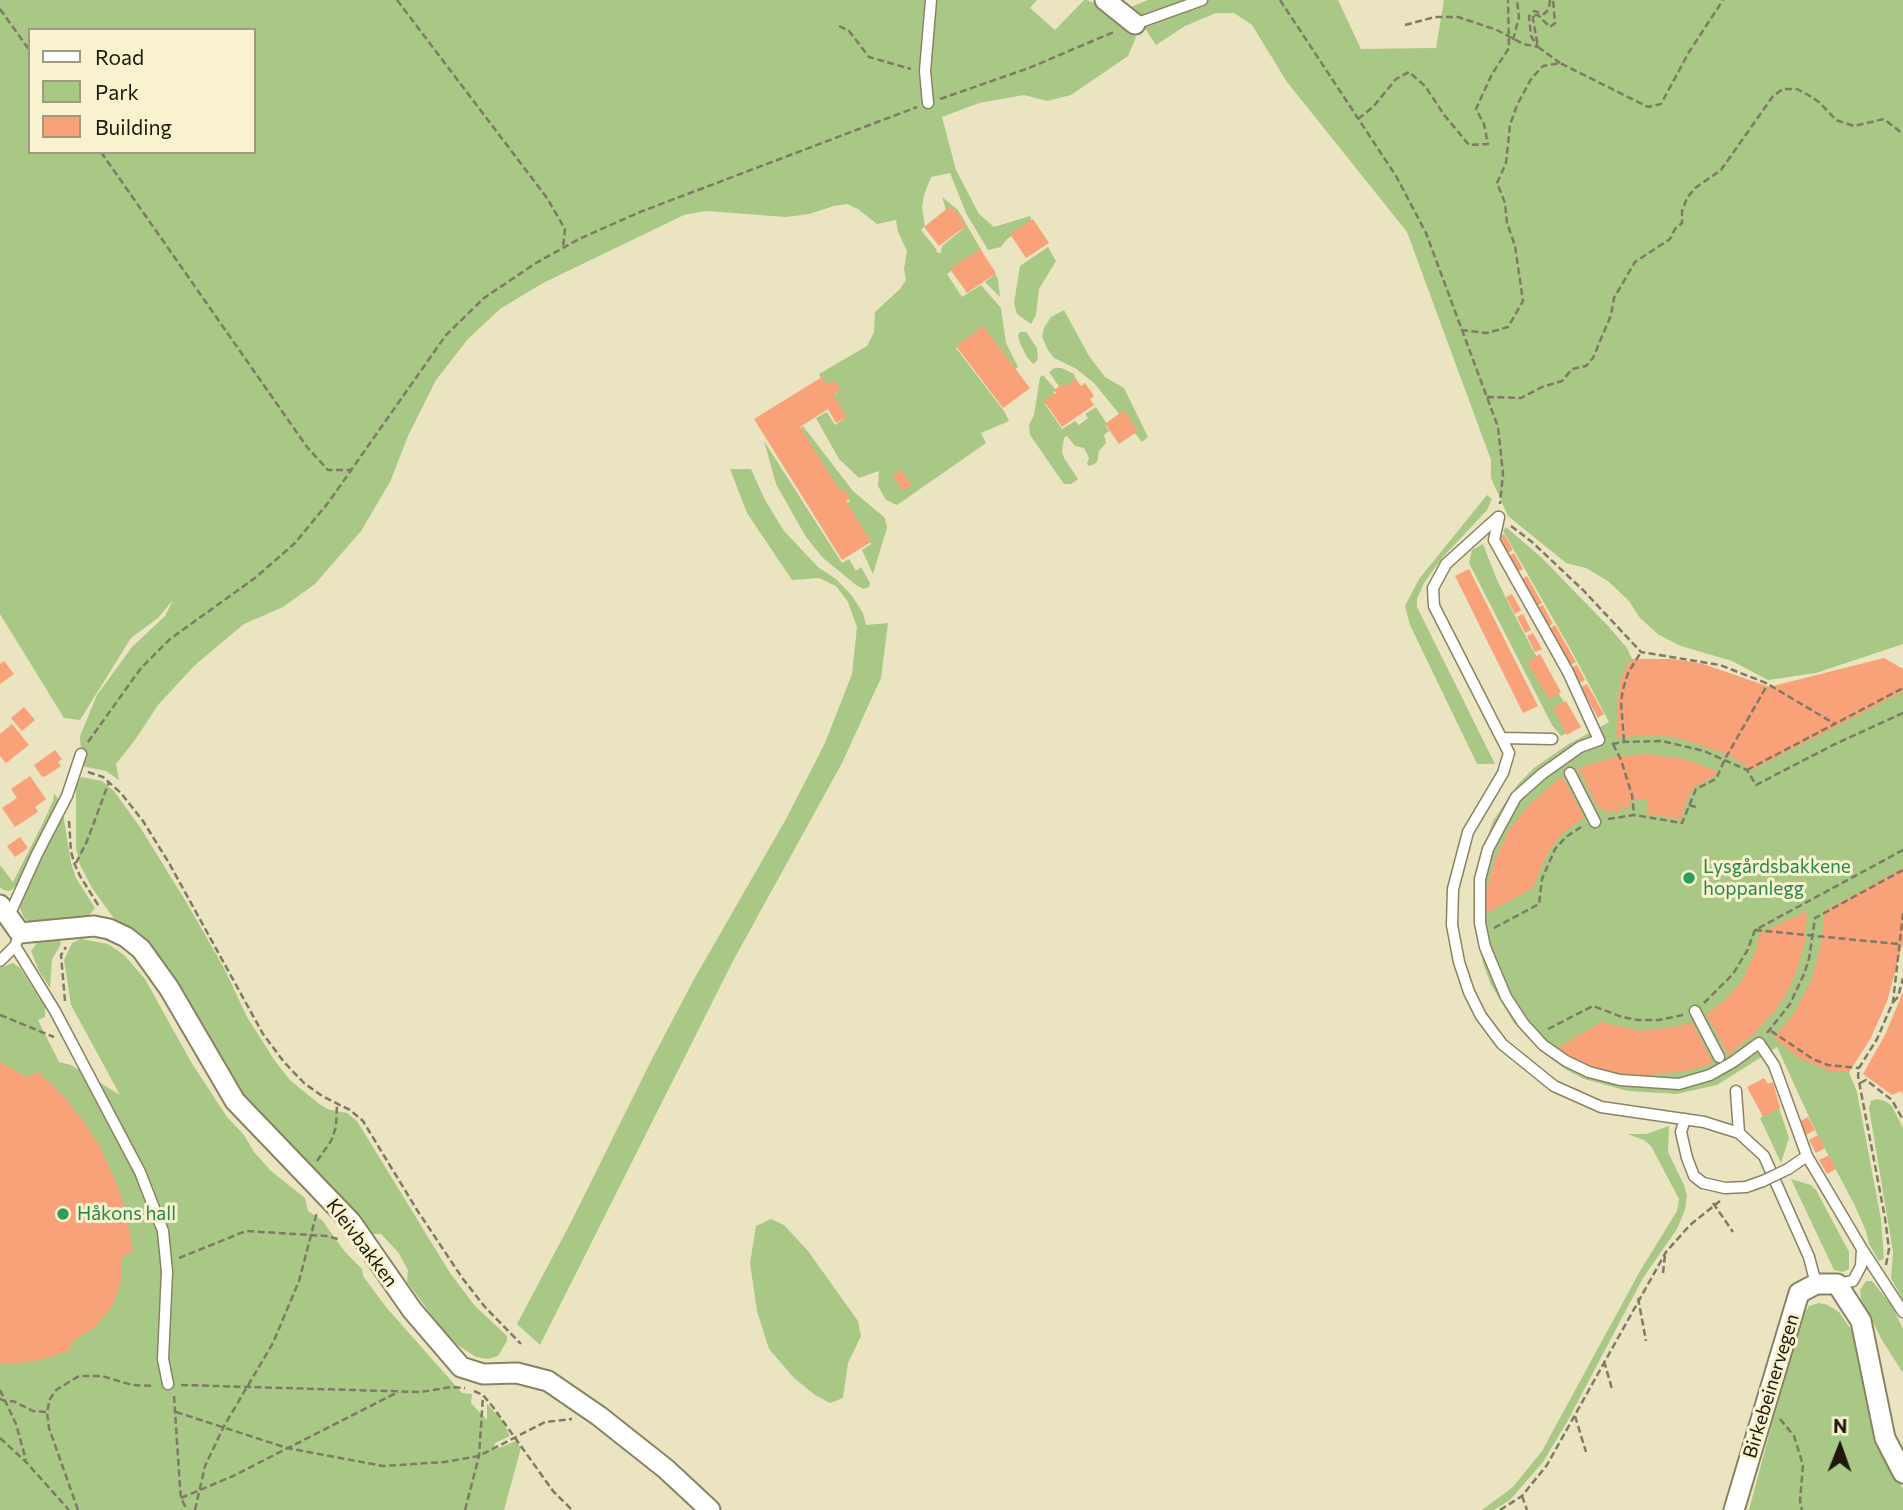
<!DOCTYPE html>
<html>
<head>
<meta charset="utf-8">
<style>
  body { margin:0 }
  #map { position:relative; width:1903px; height:1510px; overflow:hidden; background:#ebe4c1; font-family:Commissioner,sans-serif }
  canvas { display:block }
  .legend { position:absolute; left:28px; top:28px; width:228px; height:126px; box-sizing:border-box; background:#f8f2ce; border:2px solid #a09b80; margin:0; padding:9px 12px; list-style:none; font-size:21px; color:#1c190c }
  .legend li { display:flex; align-items:center; gap:14px; height:35px }
  .legend b { width:35px; border:2px solid #a09b80 }
  .north { position:absolute; left:1805px; top:1412px; width:70px; height:70px; -webkit-text-stroke:5px #f8f2ce; paint-order:stroke; rotate:1deg; font-size:19px; font-weight:700; line-height:28px; text-align:center; color:#1c190c }
  .north::after { content:''; display:block; margin:auto; width:24px; height:32px; background:#1c190c; clip-path:polygon(50% 0,100% 100%,50% 72%,0 100%) }
</style>
</head>
<body>
<div id="map">
<canvas width="1903" height="1510"></canvas>
<ul class="legend">
<li><b style="height:9px;background:#fff"></b>Road</li>
<li><b style="height:19px;background:#a9c886"></b>Park</li>
<li><b style="height:19px;background:#f9a179"></b>Building</li>
</ul>
<div class="north">N</div>
</div>
<script>
const g = document.querySelector('canvas').getContext('2d');
g.lineJoin = 'round';
function paint(path, color) {
  g.fillStyle = color;
  g.fill(path, 'evenodd');
}
function shape(rows) {
  const path = new Path2D();
  for (const r of rows) {
    path.moveTo(r[0], r[1]);
    for (let i = 2; i < r.length; i += 2) path.lineTo(r[i], r[i + 1]);
  }
  return path;
}
function strokePath(path, color, width, dash) {
  g.strokeStyle = color;
  g.lineWidth = width;
  g.lineCap = dash ? 'butt' : 'round';
  g.setLineDash(dash || []);
  g.stroke(path);
}
function write(font, color, halo, rows, align = 'center') {
  g.font = font + ' Commissioner,sans-serif';
  g.lineWidth = 6;
  g.setLineDash([]);
  g.textBaseline = 'middle';
  g.strokeStyle = halo;
  g.fillStyle = color;
  for (const [text, x, y, turn = 0] of rows) {
    g.save();
    g.translate(x, y);
    g.rotate((+turn || 0) * Math.PI / 180);
    g.textAlign = isNaN(turn) ? turn : align;
    if (halo) g.strokeText(text, 0, 0);
    g.fillText(text, 0, 0);
    g.restore();
  }
}
paint(shape([
  [0,0,1037,0,1030,8,1055,30,1084,0,1087,0,1099,5,1132,30,1136,37,1128,56,1071,95,1047,101,1024,95,979,103,942,117,956,170,979,214,994,227,1030,216,1032,223,1007,239,1001,247,988,250,966,213,950,173,931,177,924,195,922,207,925,226,921,230,937,250,936,252,941,253,942,246,963,229,946,210,942,197,958,210,998,279,1000,297,985,282,993,276,977,253,947,274,962,297,981,285,1001,308,1006,343,1018,367,1015,369,983,328,956,348,1004,411,1009,421,981,433,986,443,897,505,886,500,878,486,879,471,859,478,839,459,816,418,827,412,835,425,845,418,832,396,839,391,833,382,825,386,819,374,867,346,874,332,875,312,900,289,906,280,904,269,907,251,898,232,896,220,877,224,858,209,847,204,834,206,809,214,786,217,706,211,684,215,543,283,500,309,468,339,436,380,408,436,390,482,361,531,315,584,283,607,244,624,195,665,158,705,135,740,116,764,119,780,106,771,82,766,80,736,97,695,132,647,165,616,173,600,158,618,131,638,80,720,64,718,0,614],
  [30,30,254,30,254,152,30,152],
  [1148,0,1338,0,1361,49,1436,48,1444,0,1903,0,1903,644,1816,673,1768,680,1732,661,1681,646,1659,635,1640,618,1629,601,1608,581,1586,568,1566,563,1508,516,1491,478,1491,460,1407,232,1287,82,1252,25,1234,13,1216,13,1185,26,1156,45,1131,7],
  [1048,247,1056,261,1039,289,1036,315,1031,324,1017,314,1014,303,1020,266],
  [1064,310,1089,356,1105,377,1124,388,1148,437,1142,442,1094,383,1075,368,1054,358,1048,350,1042,337,1044,328,1051,317],
  [1020,332,1026,332,1037,348,1038,358,1036,362,1033,364,1027,357,1020,343,1018,335],
  [1055,368,1061,368,1068,371,1074,374,1077,382,1066,389,1060,388,1049,372],
  [1043,375,1056,390,1053,392,1056,397,1045,404,1062,429,1075,421,1079,425,1088,418,1085,414,1096,407,1107,424,1105,426,1109,431,1104,435,1106,443,1099,451,1097,462,1093,465,1088,466,1087,463,1089,458,1084,448,1075,446,1067,436,1064,438,1062,451,1064,458,1078,479,1071,484,1064,484,1030,435,1029,425,1034,415,1040,377],
  [803,426,853,491,885,518,887,528,873,574,862,550,871,544,845,504,850,501,843,491,839,493,798,430],
  [764,441,842,563,849,559,856,571,861,567,870,583,869,587,863,589,856,585,823,558,806,537,776,484],
  [730,469,751,469,765,500,784,531,818,567,836,579,852,596,863,613,866,625,888,623,881,678,842,763,733,961,540,1345,517,1324,570,1224,651,1061,693,981,786,819,825,743,852,674,857,627,848,602,836,586,819,578,792,580,747,513],
  [1487,495,1492,499,1487,510,1442,558,1424,583,1417,599,1417,607,1495,764,1477,764,1410,625,1405,606,1419,579],
  [1506,527,1542,558,1608,626,1627,648,1632,659,1672,659,1703,664,1769,687,1903,669,1903,942,1887,1001,1870,1039,1849,1072,1857,1092,1874,1182,1881,1219,1884,1259,1879,1261,1869,1244,1866,1231,1854,1204,1816,1132,1777,1047,1717,1085,1676,1094,1628,1091,1584,1079,1565,1069,1546,1055,1514,1023,1491,985,1483,963,1474,914,1478,865,1493,821,1518,784,1534,768,1567,745,1609,722,1571,650,1503,531],
  [1483,544,1497,580,1518,622,1546,674,1564,702,1573,730,1561,736,1552,725,1469,563,1472,550],
  [81,777,102,781,114,791,140,827,188,905,224,968,247,1017,275,1061,290,1080,318,1103,327,1109,347,1113,357,1121,450,1273,475,1306,507,1336,507,1341,498,1356,488,1359,476,1357,459,1346,442,1329,407,1282,408,1270,398,1252,381,1234,371,1234,269,1126,238,1090,92,888,80,865,76,848,76,786],
  [54,793,58,799,55,808,19,883,10,891,3,890,0,887,0,865,13,882,43,823,53,801],
  [63,813,71,863,76,878,95,908,87,918,29,921,24,918,20,908,21,902,49,838],
  [58,937,61,944,52,959,50,988,39,971,31,951,39,940],
  [81,939,108,944,124,955,145,979,191,1062,227,1117,244,1135,254,1152,271,1171,305,1198,308,1211,322,1220,345,1252,362,1269,363,1276,386,1307,462,1393,472,1394,471,1403,487,1420,487,1404,503,1421,510,1436,495,1443,494,1450,516,1441,521,1448,504,1510,0,1510,0,968,13,963,20,968,45,1007,45,1017,38,1020,59,1062,71,1065,120,1095,71,1005,64,960,72,943],
  [1877,1099,1885,1101,1892,1106,1903,1128,1903,1300,1891,1278,1893,1252,1869,1108,1871,1101],
  [1779,1108,1789,1138,1781,1163,1760,1118],
  [1669,1126,1668,1152,1684,1185,1687,1195,1685,1210,1677,1229,1643,1278,1567,1422,1543,1462,1510,1500,1494,1510,1482,1510,1513,1487,1542,1451,1640,1271,1677,1211,1679,1199,1651,1146,1644,1140,1627,1134,1646,1134],
  [1791,1179,1811,1185,1816,1190,1849,1252,1849,1269,1843,1272,1834,1270],
  [771,1219,784,1225,808,1251,858,1321,861,1336,848,1363,843,1398,830,1403,815,1395,794,1378,769,1349,757,1311,750,1263,756,1226],
  [1866,1281,1872,1281,1892,1306,1903,1329,1903,1373,1882,1340,1861,1299,1860,1290],
  [1819,1303,1828,1305,1839,1312,1858,1340,1872,1421,1885,1459,1903,1489,1903,1510,1749,1510,1797,1330,1803,1315,1809,1306]
]), '#a9c886');
paint(shape([
  [950,206,964,220,962,222,966,226,939,246,924,227],
  [1033,219,1049,243,1026,258,1010,234],
  [980,249,996,273,967,293,950,269],
  [983,326,1030,388,1003,408,956,346],
  [822,377,827,385,834,380,840,390,833,395,847,417,836,423,828,409,800,427,840,491,844,489,850,499,846,501,871,542,842,560,754,419],
  [1076,379,1081,386,1085,383,1094,396,1090,399,1094,405,1062,427,1044,401,1056,393,1054,390,1063,384,1065,387],
  [1124,410,1138,431,1119,444,1105,424],
  [901,470,912,485,903,491,893,475],
  [1504,534,1513,550,1508,553,1499,537],
  [1514,553,1523,569,1518,572,1509,556],
  [1469,569,1538,706,1523,713,1455,576],
  [1527,576,1542,603,1537,606,1522,579],
  [1512,594,1521,610,1515,614,1506,597],
  [1543,605,1553,624,1548,627,1537,608],
  [1523,614,1531,630,1525,633,1517,617],
  [1555,625,1576,662,1569,666,1549,629],
  [1533,633,1542,649,1535,652,1527,636],
  [1540,654,1561,692,1549,699,1527,662],
  [1884,658,1903,669,1903,692,1752,770,1728,754,1675,737,1645,735,1616,738,1619,685,1625,669,1632,659,1672,659,1703,664,1769,687],
  [4,661,14,674,0,684,0,664],
  [1577,665,1585,680,1579,683,1570,668],
  [1587,684,1604,714,1598,718,1581,687],
  [1566,701,1581,727,1567,735,1553,708],
  [24,707,35,720,22,731,11,718],
  [12,724,29,745,6,763,0,756,0,734],
  [55,750,62,759,58,762,61,766,46,776,42,777,34,765],
  [1646,754,1684,759,1717,771,1715,776,1694,787,1684,806,1682,819,1646,814,1648,800,1646,799,1628,801,1630,807,1623,810,1620,802,1618,803,1621,811,1616,813,1614,810,1606,813,1603,808,1599,809,1578,768,1615,757],
  [30,776,46,799,35,807,38,812,15,827,2,808,17,798,11,789],
  [1562,776,1584,817,1561,835,1547,854,1533,888,1485,914,1486,893,1494,862,1509,830,1529,805],
  [20,837,28,848,15,857,7,846],
  [1903,868,1903,942,1887,1001,1870,1039,1849,1072,1832,1072,1801,1059,1774,1038,1793,1015,1812,979,1822,940,1824,911],
  [1807,911,1805,941,1798,967,1788,990,1777,1008,1755,1033,1728,1055,1706,1014,1725,1000,1741,982,1755,953,1760,933],
  [1903,992,1903,1095,1901,1091,1892,1095,1863,1074,1885,1035],
  [1601,1022,1640,1031,1675,1027,1692,1022,1713,1063,1687,1071,1639,1076,1604,1071,1585,1065,1556,1049],
  [0,1062,27,1077,38,1072,65,1098,84,1122,100,1147,116,1182,124,1206,133,1250,122,1257,121,1279,117,1295,111,1307,95,1327,71,1342,70,1350,40,1360,18,1363,0,1363],
  [1764,1078,1768,1084,1773,1082,1780,1108,1763,1117,1747,1087],
  [1808,1117,1815,1130,1806,1135,1799,1122],
  [1818,1135,1825,1148,1816,1153,1809,1140],
  [1829,1155,1836,1169,1827,1174,1819,1160]
]), '#f9a179');
const service = shape([
  [1135,24,1202,0],
  [928,103,925,71,931,0],
  [1498,517,1446,564,1433,588,1434,606,1509,753,1503,773,1468,832,1453,889,1452,925,1459,962,1469,992,1481,1016,1502,1044,1554,1086,1601,1107,1704,1122,1739,1133,1764,1156,1809,1257,1816,1284],
  [1499,517,1494,540,1568,672,1599,740,1580,747,1542,774,1516,797,1488,849,1480,879,1480,923,1485,947,1506,997,1523,1023,1543,1045,1566,1061,1589,1072,1620,1080,1679,1084,1710,1075,1733,1062,1759,1043,1774,1065,1807,1156,1862,1249,1903,1312],
  [1502,738,1552,739],
  [1570,773,1595,822],
  [8,918,37,854,67,796,81,754],
  [15,946,55,1011,140,1172,163,1231,167,1272,163,1359,168,1384],
  [0,961,15,946,17,941],
  [1695,1011,1719,1057],
  [1736,1091,1739,1133],
  [1685,1119,1681,1132,1687,1158,1694,1176,1703,1183,1725,1188,1746,1187,1763,1181],
  [1788,1169,1807,1156],
  [1837,1284,1853,1281,1861,1266,1862,1249]
]);
const minor = shape([
  [1105,0,1135,24],
  [0,905,20,933,94,926,109,929,126,937,141,949,169,988,235,1101,351,1222,412,1310,461,1367,483,1374,517,1373,548,1381,599,1416,666,1469,710,1510],
  [1734,1510,1799,1293,1816,1284,1837,1284,1861,1321,1885,1438,1903,1473]
]);
strokePath(service, '#898362', 13);
strokePath(minor, '#898362', 23);
strokePath(shape([
  [397,0,547,198,565,229,563,248],
  [1280,0,1396,176,1426,233,1498,427,1503,474,1500,504],
  [1550,0,1549,9,1544,14,1534,11,1533,19,1538,47,1560,63],
  [0,9,30,51],
  [1405,25,1435,17,1458,17,1497,30,1523,44,1538,47,1531,36,1529,16,1538,15,1550,27,1555,23,1553,0],
  [839,26,849,31,869,57,911,69],
  [1513,40,1519,17,1517,0],
  [940,99,1029,68,1116,31],
  [1358,119,1373,107,1396,79,1409,72,1425,86,1445,116,1469,145,1488,144,1484,124,1476,109,1492,74,1509,48,1508,0],
  [101,152,307,447,328,470,351,470],
  [1461,330,1487,333,1508,327,1523,301,1515,246,1507,223,1505,203,1497,183,1506,163,1510,125,1517,105,1531,79,1543,66,1560,63,1648,107,1661,104,1689,52,1723,0],
  [1487,397,1521,398,1542,387,1562,381,1572,369,1586,366,1593,358,1611,315,1614,298,1635,262,1670,239,1675,229,1682,223,1682,211,1687,198,1695,188,1721,170,1773,96,1783,89,1797,89,1810,96,1819,102,1836,120,1854,126,1884,119,1903,134],
  [1511,526,1532,542,1583,590,1641,652,1720,665,1766,683,1835,724],
  [1624,741,1621,702,1623,689,1628,673,1641,652],
  [88,742,141,668,170,639,255,578,295,543,328,503,446,335,484,298,536,263,579,239,640,212,917,107],
  [1612,744,1624,742,1662,741,1704,751,1747,770,1756,785,1833,745,1903,713],
  [1613,744,1621,760,1632,795,1634,814],
  [1747,770,1903,688],
  [88,772,103,777,121,793,143,821,169,863,263,1034,284,1062,304,1083,322,1096,350,1110,363,1121,417,1210,463,1279,485,1307,521,1344],
  [1689,805,1699,808],
  [1608,819,1634,815,1682,823,1696,789,1716,779,1725,759,1765,689,1766,683],
  [69,821,71,852,75,865,80,876,100,908],
  [76,863,87,841,109,782],
  [1494,928,1539,904,1542,879,1555,849,1566,837,1581,827],
  [1755,930,1898,944],
  [65,1001,61,955,66,947],
  [1893,1002,1898,997,1903,978],
  [1704,1003,1733,974,1747,951,1755,930,1903,850],
  [0,1015,54,1037],
  [1548,1029,1593,1006,1622,1017,1638,1020,1659,1020,1683,1015],
  [1771,1031,1813,1059,1828,1065,1859,1068],
  [1767,1033,1790,1004,1804,974,1809,959,1815,918,1903,870],
  [1860,1083,1866,1080,1892,1100,1903,1120],
  [317,1161,331,1141,336,1127,337,1104],
  [1713,1203,1733,1232],
  [179,1258,246,1231,327,1236,341,1240],
  [1886,1265,1889,1249,1885,1218,1858,1076,1859,1068,1877,1039,1893,1002,1903,913],
  [1663,1273,1665,1255],
  [1638,1298,1646,1341],
  [1604,1361,1612,1389],
  [181,1385,421,1392,451,1387,465,1388],
  [0,1390,16,1424,26,1460],
  [474,1391,483,1395,493,1407,553,1491,572,1510],
  [174,1396,180,1487,181,1498,187,1510],
  [0,1399,7,1402,13,1401,33,1411,47,1412],
  [176,1412,287,1448,383,1466,444,1462,479,1456,545,1422,572,1419],
  [1575,1416,1586,1452],
  [1780,1419,1794,1436,1803,1465,1800,1501,1802,1510],
  [0,1438,27,1463,69,1510],
  [1522,1496,1527,1510],
  [181,1498,233,1476,398,1392],
  [78,1510,49,1428,47,1412,50,1399,56,1390,79,1376,102,1376,132,1385,154,1386],
  [195,1510,205,1466,224,1426,273,1343,299,1281,317,1212],
  [465,1510,479,1456,483,1396],
  [1500,1510,1522,1496,1547,1465,1666,1252,1690,1225,1720,1201]
]), '#7f7a63', 2.5, [7, 3.5]);
strokePath(service, '#fff', 10);
strokePath(minor, '#fff', 19);
const serviceBridge = shape([
  [1763,1181,1788,1169]
]);
strokePath(serviceBridge, '#898362', 13, []);
strokePath(serviceBridge, '#fff', 10);
for (const [x, y, r, color] of [
  [1689,878,7,"#2e9e5b"],
  [63,1214,7,"#2e9e5b"]
]) {
  const dot = new Path2D();
  dot.arc(x, y, r, 0, 2 * Math.PI);
  g.fillStyle = color;
  g.fill(dot);
  strokePath(dot, '#f8f2ce', 2.5);
}
write('19px', '#27864d', '#f8f2ce', [
  ["Lysgårdsbakkene",1703,867],
  ["hoppanlegg",1703,889],
  ["Håkons hall",77,1214]
], 'left');
write('19px', '#1c190c', '#f8f2ce', [
  ["Kleivbakken",362,1243,53],
  ["Birkebeinervegen",1771,1386,-73]
]);
</script>
</body>
</html>
